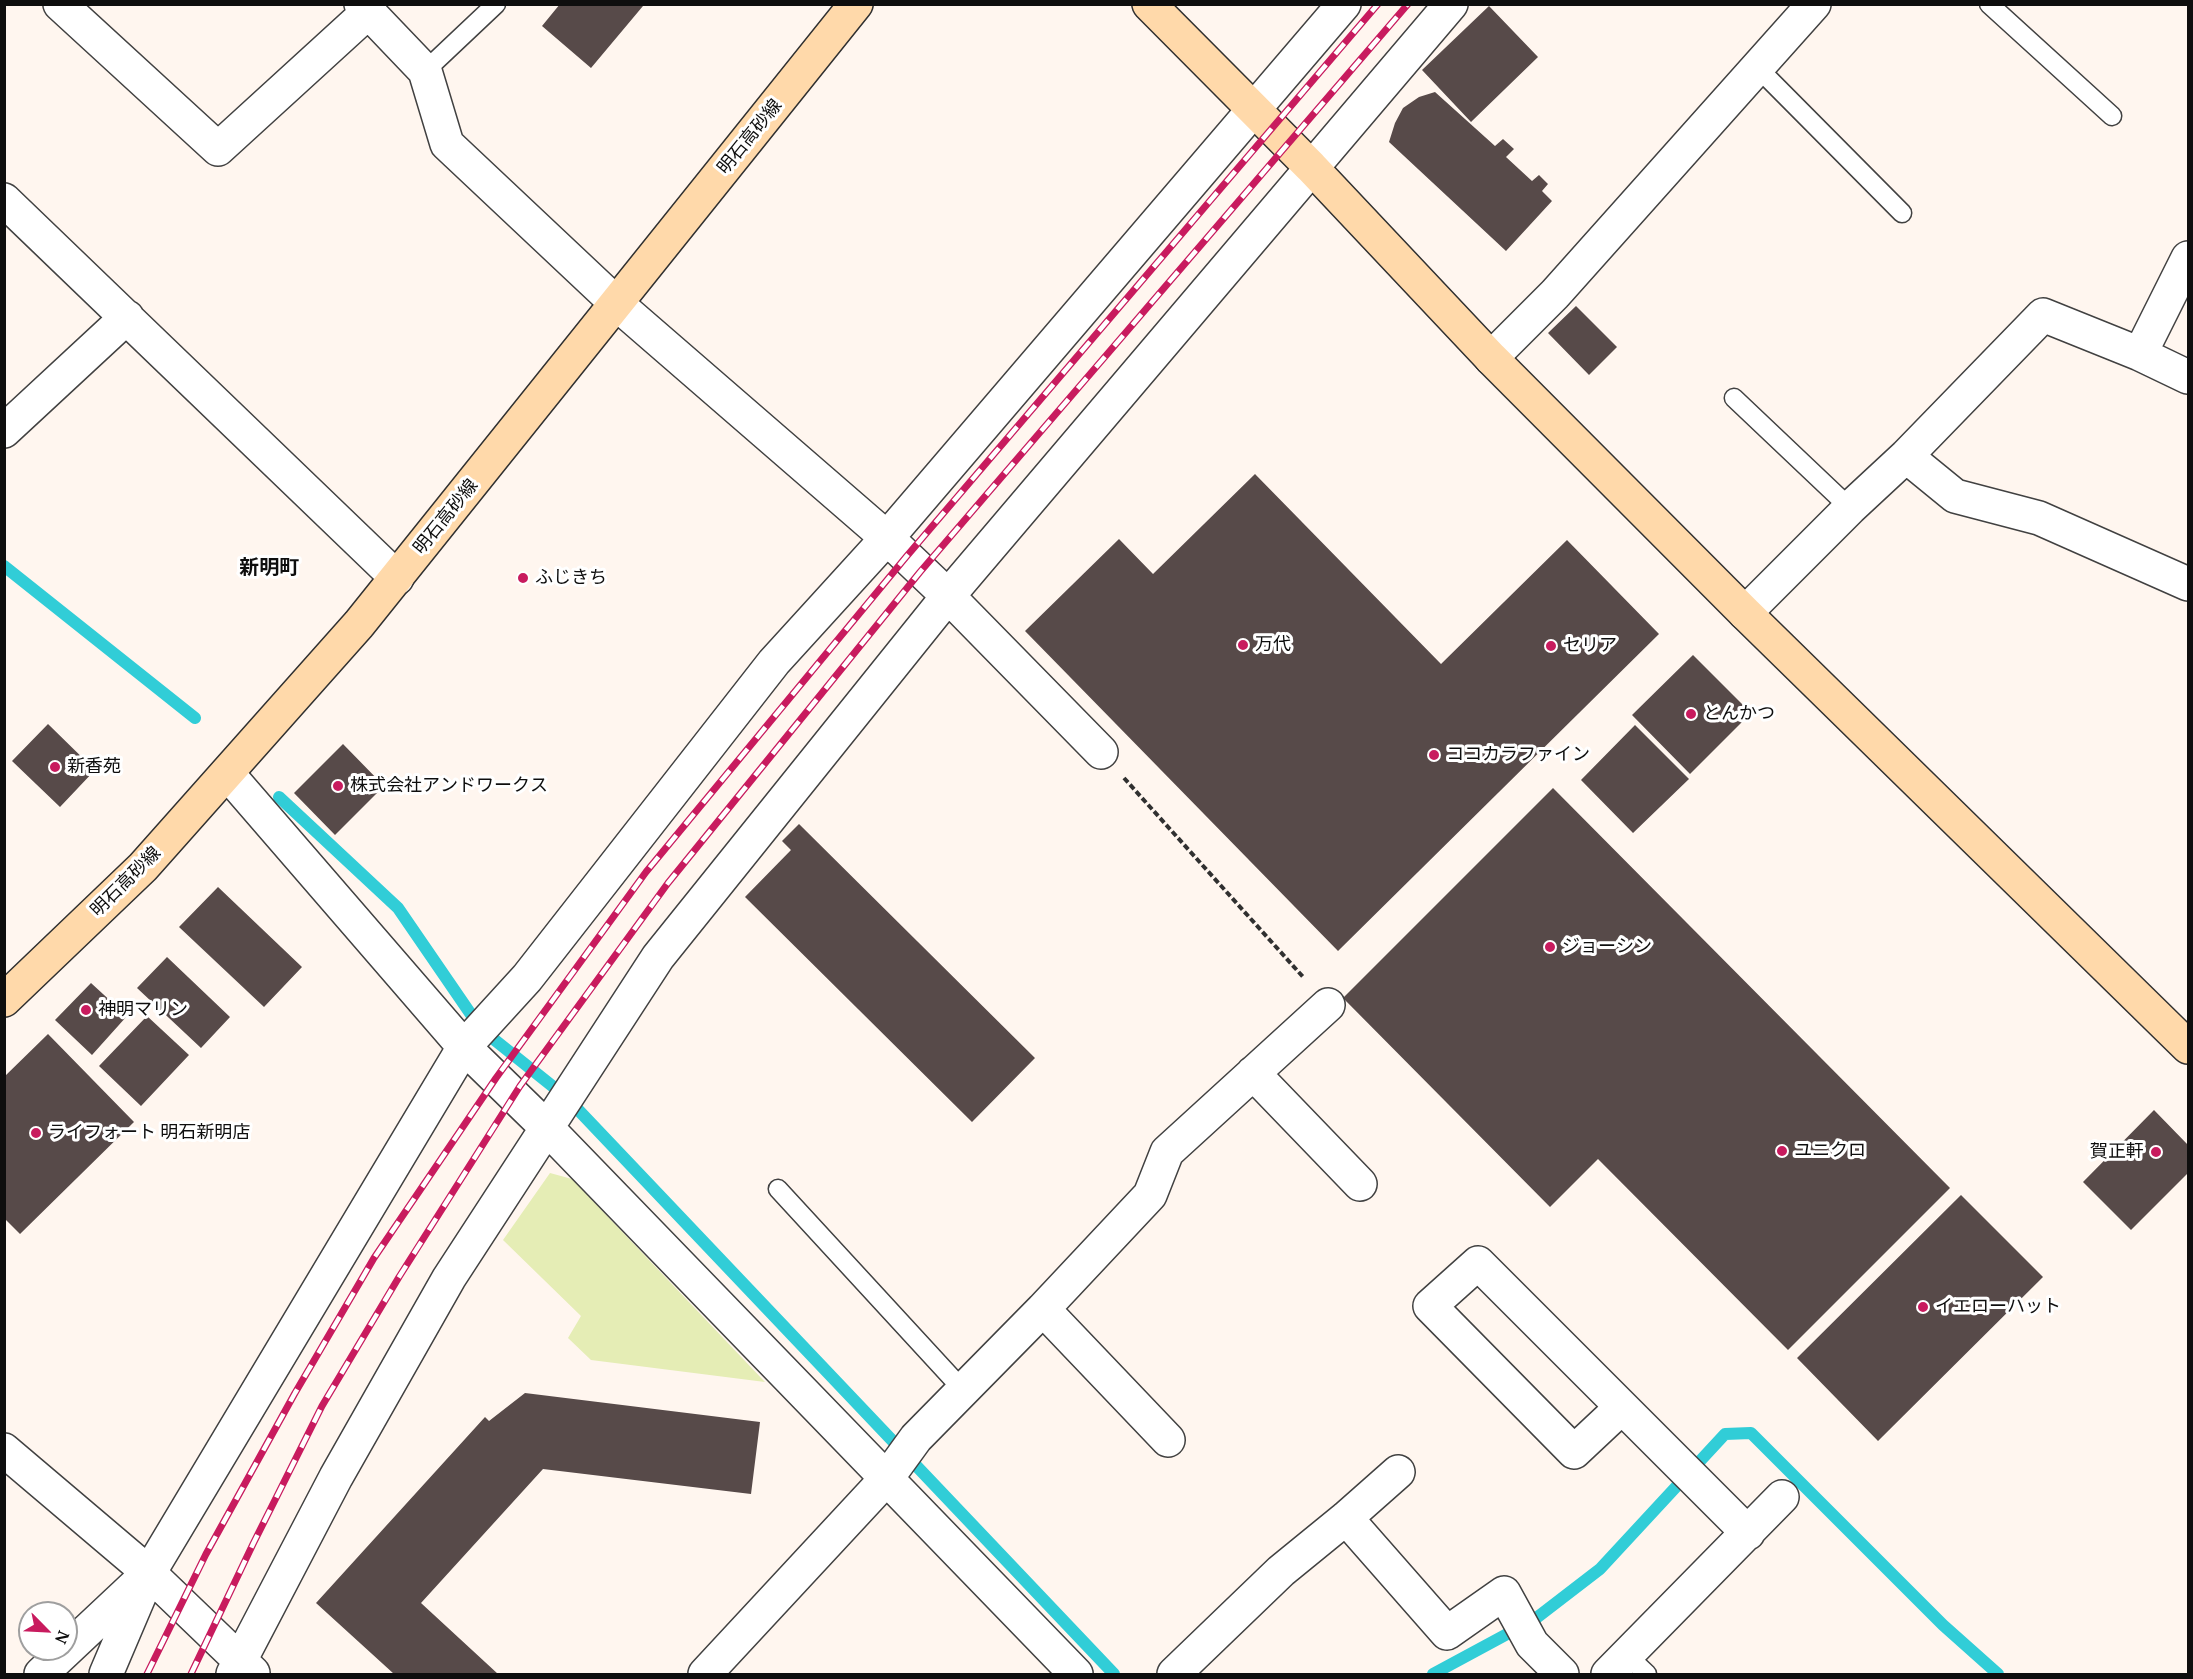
<!DOCTYPE html>
<html>
<head>
<meta charset="utf-8">
<style>
  body { margin:0 }
  #map { position:relative; width:2193px; height:1679px; overflow:hidden; background:#fff6ef; font-family:"PT Serif",serif }
  canvas { display:block }
  .frame { position:absolute; inset:0; border:6px solid #0e0e0e; pointer-events:none }
  .north { position:absolute; left:18px; top:1601px; width:60px; height:60px; box-sizing:border-box; background:#fff; border:2px solid #9f9f9f; border-radius:50%; rotate:114deg; font-size:16px; font-weight:700; line-height:24px; text-align:center; color:#0e0e0e }
  .north::after { content:''; display:block; margin:auto; width:21px; height:27px; background:#c81b5e; clip-path:polygon(50% 0,100% 100%,50% 72%,0 100%) }
</style>
</head>
<body>
<div id="map">
<canvas width="2193" height="1679"></canvas>
<div class="frame"></div>
<div class="north">N</div>
</div>
<script>
const g = document.querySelector('canvas').getContext('2d');
g.lineJoin = 'round';
function paint(path, color) {
  g.fillStyle = color;
  g.fill(path, 'evenodd');
}
function shape(rows) {
  const path = new Path2D();
  for (const r of rows) {
    path.moveTo(r[0], r[1]);
    for (let i = 2; i < r.length; i += 2) path.lineTo(r[i], r[i + 1]);
  }
  return path;
}
function strokePath(path, color, width, dash) {
  g.strokeStyle = color;
  g.lineWidth = width;
  g.lineCap = dash ? 'butt' : 'round';
  g.setLineDash(dash || []);
  g.stroke(path);
}
function write(font, color, halo, rows, align = 'center') {
  g.font = font + ' "PT Serif","Noto Sans JP",serif';
  g.lineWidth = 6;
  g.setLineDash([]);
  g.textBaseline = 'middle';
  g.strokeStyle = halo;
  g.fillStyle = color;
  for (const [text, x, y, turn = 0] of rows) {
    g.save();
    g.translate(x, y);
    g.rotate((+turn || 0) * Math.PI / 180);
    g.textAlign = isNaN(turn) ? turn : align;
    if (halo) g.strokeText(text, 0, 0);
    g.fillText(text, 0, 0);
    g.restore();
  }
}
paint(shape([
  [550,1173,572,1179,765,1382,591,1360,568,1338,581,1316,503,1240]
]), '#e5edb5');
strokePath(shape([
  [4,566,195,718],
  [279,797,398,908,481,1029,566,1097,1114,1674],
  [1433,1674,1535,1619,1600,1569,1725,1434,1751,1433,1943,1625,1998,1674]
]), '#31cdd7', 12);
paint(shape([
  [560,4,641,4,643,6,591,68,542,26],
  [1489,6,1538,57,1471,122,1422,70],
  [1435,92,1495,146,1503,139,1514,149,1506,157,1532,181,1539,175,1548,184,1542,191,1552,201,1506,251,1389,142,1395,123,1403,108,1419,97],
  [1576,306,1617,347,1589,375,1548,333],
  [1255,474,1441,664,1567,540,1659,634,1338,951,1025,631,1119,539,1153,574],
  [1693,655,1751,713,1690,774,1632,715],
  [48,724,95,770,60,807,12,761],
  [1635,725,1689,779,1633,833,1581,780],
  [343,744,384,786,335,835,294,793],
  [1553,788,1950,1188,1788,1350,1598,1159,1550,1207,1343,998],
  [799,824,1035,1058,972,1122,745,897,791,850,782,841],
  [218,887,302,967,264,1007,179,927],
  [167,957,230,1017,201,1048,137,988],
  [91,983,127,1016,92,1055,55,1020],
  [147,1016,189,1055,141,1106,99,1066],
  [48,1034,134,1122,20,1234,4,1218,4,1077],
  [2154,1110,2188,1145,2188,1173,2131,1230,2083,1182],
  [1961,1195,2043,1277,1878,1441,1797,1358],
  [525,1393,760,1422,751,1494,543,1469,421,1603,498,1674,394,1674,316,1603,485,1417,489,1421]
]), '#574a49');
const lane = shape([
  [1989,4,2112,116],
  [1757,67,1902,213],
  [425,71,496,4],
  [1734,398,1850,508],
  [778,1189,963,1390],
  [1627,1655,1647,1674]
]);
const street = shape([
  [60,4,218,149,368,12],
  [361,4,425,71,447,144,617,304,887,538,948,596,1101,752],
  [4,200,397,578],
  [2140,354,2188,377],
  [1491,358,1555,294,1814,4],
  [4,431,127,317],
  [1906,456,1955,496,2039,518,2188,584],
  [1745,613,1850,508,1906,456,2043,315,2140,354,2188,258],
  [1253,1073,1360,1184],
  [1043,1309,1168,1440],
  [1622,1407,1574,1452,1430,1306,1478,1263,1748,1533],
  [4,1450,149,1573,253,1673],
  [1346,1518,1447,1633,1504,1593,1532,1644,1562,1674],
  [41,1674,139,1582],
  [106,1674,149,1573,464,1047,227,773],
  [233,1674,336,1477,449,1278,658,957,948,596,1451,4],
  [705,1674,887,1478,916,1438,1043,1309,1150,1195,1167,1152,1328,1005],
  [1076,1674,546,1127,464,1047,527,978,774,662,887,538,1344,4],
  [1174,1674,1281,1571,1346,1518,1398,1472],
  [1608,1674,1782,1497]
]);
const secondary = shape([
  [1149,4,1311,167,1491,358,1745,613,2188,1047],
  [4,1000,143,867,359,624,856,4]
]);
strokePath(lane, '#414141', 21);
strokePath(street, '#414141', 36);
strokePath(secondary, '#303030', 36);
strokePath(shape([
  [1124,778,1304,978]
]), '#303030', 4, [6, 3]);
strokePath(lane, '#fff', 18);
strokePath(street, '#fff', 33);
strokePath(secondary, '#ffd9aa', 33);
const rail = shape([
  [147,1674,206,1554,295,1393,374,1258,496,1078,646,872,906,557,1378,4],
  [191,1674,253,1544,322,1406,399,1277,520,1086,668,883,920,572,1408,4]
]);
strokePath(rail, '#c81b5e', 7);
strokePath(rail, '#fff', 4.5, [14]);
for (const [x, y, r, color] of [
  [523,578,6,"#c81b5e"],
  [1243,645,6,"#c81b5e"],
  [1551,646,6,"#c81b5e"],
  [1691,714,6,"#c81b5e"],
  [1434,755,6,"#c81b5e"],
  [55,767,6,"#c81b5e"],
  [338,786,6,"#c81b5e"],
  [1550,947,6,"#c81b5e"],
  [86,1010,6,"#c81b5e"],
  [36,1133,6,"#c81b5e"],
  [1782,1151,6,"#c81b5e"],
  [2156,1152,6,"#c81b5e"],
  [1923,1307,6,"#c81b5e"]
]) {
  const dot = new Path2D();
  dot.arc(x, y, r, 0, 2 * Math.PI);
  g.fillStyle = color;
  g.fill(dot);
  strokePath(dot, '#fff', 2);
}
write('18px', '#0e0e0e', '#fff', [
  ["明石高砂線",750,137,-51],
  ["明石高砂線",446,517,-51],
  ["明石高砂線",126,882,-45]
]);
write('18px', '#0e0e0e', '#fff', [
  ["ふじきち",535,578],
  ["万代",1255,645],
  ["セリア",1563,646],
  ["とんかつ",1703,714],
  ["ココカラファイン",1446,755],
  ["新香苑",67,767],
  ["株式会社アンドワークス",350,786],
  ["ジョーシン",1562,947],
  ["神明マリン",98,1010],
  ["ライフォート 明石新明店",48,1133],
  ["ユニクロ",1794,1151],
  ["賀正軒",2144,1152,"right"],
  ["イエローハット",1935,1307]
], 'left');
write('bold 20px', '#0e0e0e', '#fff', [
  ["新明町",269,568]
]);
</script>
</body>
</html>
